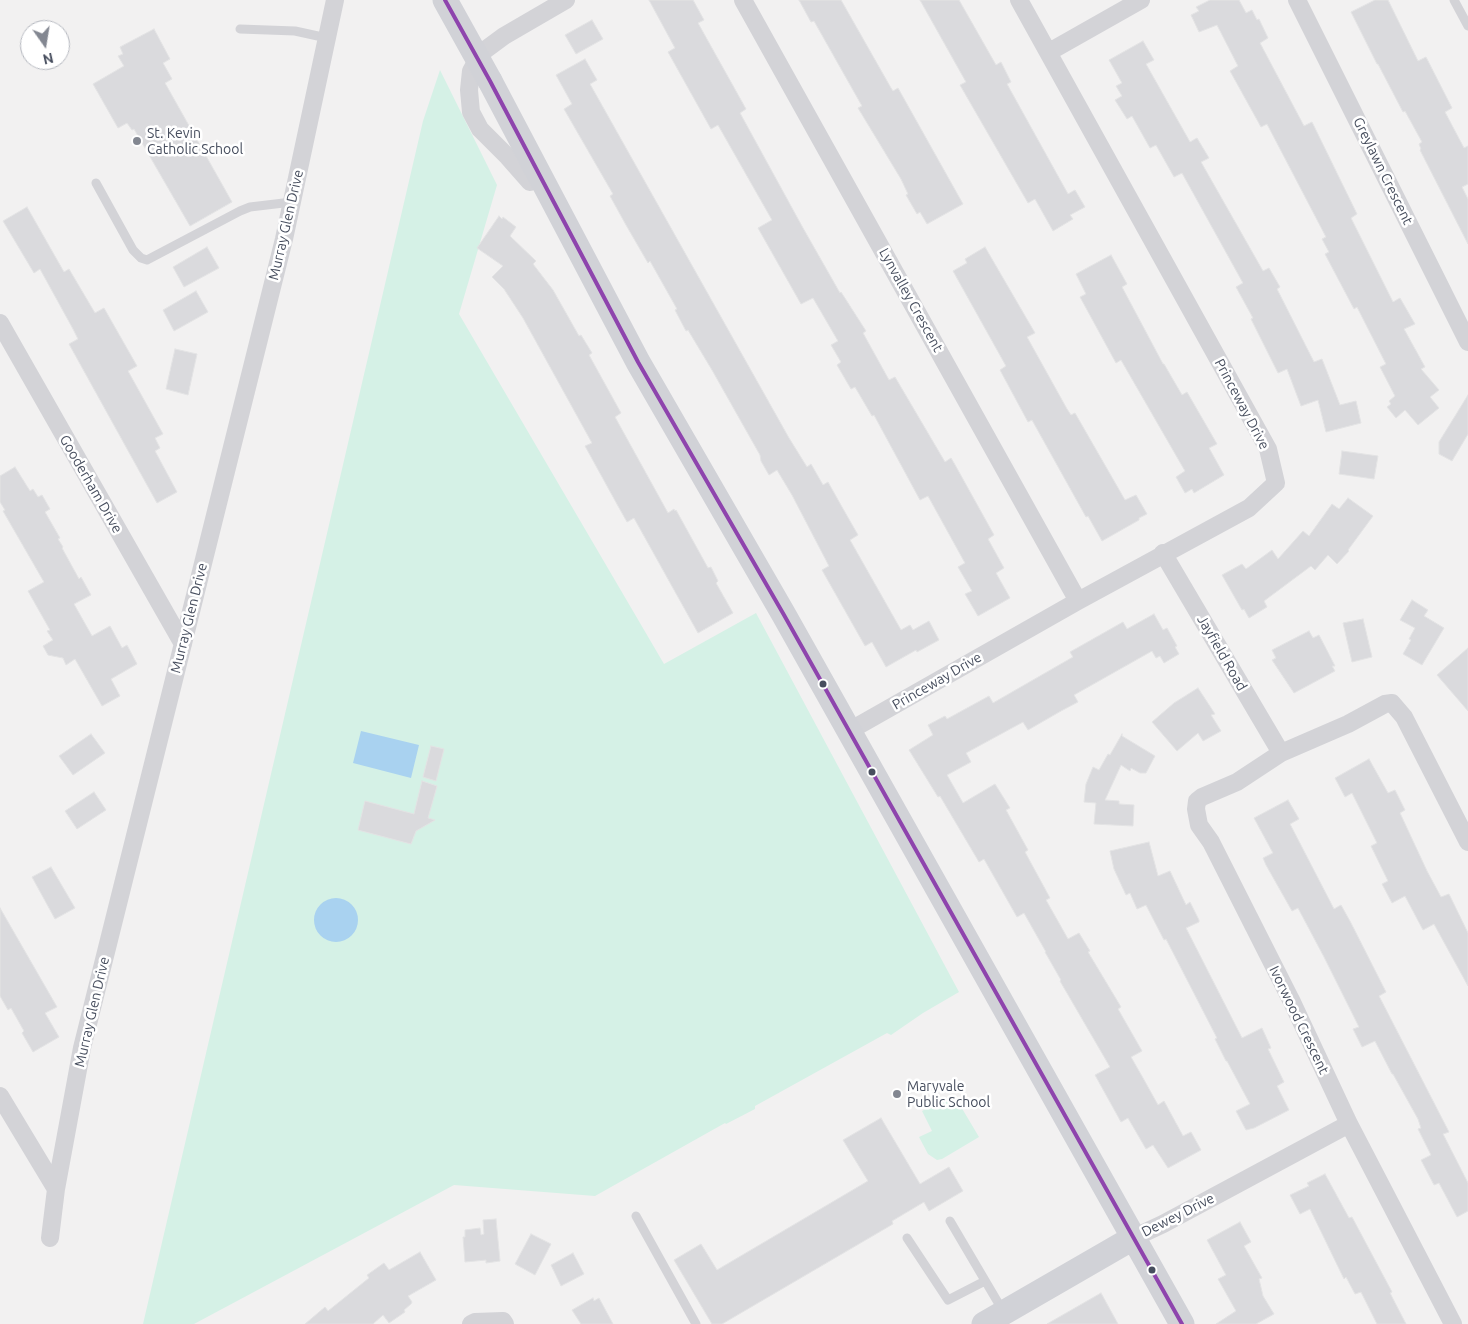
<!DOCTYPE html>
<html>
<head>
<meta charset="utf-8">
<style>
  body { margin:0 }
  #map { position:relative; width:1468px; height:1324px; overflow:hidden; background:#f2f1f1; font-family:Ubuntu,sans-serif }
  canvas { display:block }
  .north { position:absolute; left:20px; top:20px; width:50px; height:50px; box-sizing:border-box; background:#fff; border:1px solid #b5b8bf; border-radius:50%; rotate:167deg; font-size:14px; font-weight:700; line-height:20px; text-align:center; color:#474e5e }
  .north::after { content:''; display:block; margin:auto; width:18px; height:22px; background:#838791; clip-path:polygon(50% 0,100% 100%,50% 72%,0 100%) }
</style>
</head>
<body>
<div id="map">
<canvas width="1468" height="1324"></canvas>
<div class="north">N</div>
</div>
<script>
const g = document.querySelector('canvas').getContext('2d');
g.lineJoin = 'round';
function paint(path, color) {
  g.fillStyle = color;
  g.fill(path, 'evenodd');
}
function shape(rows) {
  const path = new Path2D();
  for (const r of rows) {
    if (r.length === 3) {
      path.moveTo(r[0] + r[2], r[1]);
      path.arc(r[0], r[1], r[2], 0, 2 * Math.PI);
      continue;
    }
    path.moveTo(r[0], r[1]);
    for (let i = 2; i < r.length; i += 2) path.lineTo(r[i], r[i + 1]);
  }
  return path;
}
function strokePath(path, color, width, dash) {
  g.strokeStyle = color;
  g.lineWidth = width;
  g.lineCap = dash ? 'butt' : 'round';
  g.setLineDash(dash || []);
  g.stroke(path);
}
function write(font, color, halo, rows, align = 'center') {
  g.font = font + ' Ubuntu,sans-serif';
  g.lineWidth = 5;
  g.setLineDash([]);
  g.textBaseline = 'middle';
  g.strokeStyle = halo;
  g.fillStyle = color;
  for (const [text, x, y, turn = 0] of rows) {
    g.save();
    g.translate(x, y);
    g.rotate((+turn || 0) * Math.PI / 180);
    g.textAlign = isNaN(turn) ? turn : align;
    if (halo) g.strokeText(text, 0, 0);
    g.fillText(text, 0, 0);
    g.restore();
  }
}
paint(shape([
  [440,70,497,185,459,314,664,664,756,613,959,992,923,1013,891,1035,887,1033,755,1106,755,1109,726,1124,725,1123,595,1196,454,1185,194,1324,143,1324,423,121],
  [954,1095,979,1137,942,1159,937,1160,928,1154,919,1137,932,1131,922,1111]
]), '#d5f1e6');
paint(shape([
  [361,731,419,745,411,778,353,763],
  [336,920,22]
]), '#a9d2f0');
const building = shape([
  [649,0,693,0,704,20,698,23,746,109,740,113,803,228,840,293,841,292,866,331,863,333,889,380,895,377,945,462,951,458,954,463,994,535,988,539,1004,568,996,573,1010,598,978,616,965,594,972,591,958,567,965,563,928,496,920,500,874,415,872,416,855,387,851,389,837,365,841,362,831,345,838,341,813,298,801,304,758,228,772,220,718,125,711,129,668,52,675,48,649,0],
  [799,0,841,0,891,88,893,91,898,88,963,204,927,224,920,212,917,214,906,195,908,194,901,179,858,108,862,106,814,21,811,22,799,0],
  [920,0,959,0,996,65,1001,62,1011,82,1007,84,1068,194,1075,190,1085,207,1070,215,1073,219,1053,231,1035,199,1028,203,960,85,966,82,920,0],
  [1210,0,1239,0,1246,13,1252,10,1257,20,1259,19,1268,38,1260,43,1304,126,1312,122,1357,214,1351,218,1393,302,1400,298,1415,324,1404,329,1425,367,1421,369,1439,390,1430,397,1439,408,1418,425,1405,410,1396,418,1387,407,1391,404,1389,401,1395,396,1380,367,1386,364,1357,307,1354,309,1325,254,1329,252,1322,239,1326,237,1267,124,1261,127,1230,71,1238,66,1217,25,1199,32,1191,15,1199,11,1196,7,1210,0],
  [1375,0,1388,0,1418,61,1426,57,1452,108,1445,112,1464,148,1468,146,1468,184,1462,187,1468,199,1468,244,1420,150,1421,149,1419,144,1422,142,1405,111,1403,112,1378,64,1377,64,1351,12,1375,0],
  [592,20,603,39,576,54,565,35,592,20],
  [154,29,170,59,163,63,172,79,165,83,232,202,190,226,134,129,132,130,127,123,118,128,93,84,124,66,118,56,123,54,120,47,154,29],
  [1143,41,1154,60,1146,64,1190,142,1197,138,1209,158,1201,162,1263,271,1269,268,1280,287,1277,289,1314,362,1322,359,1340,405,1356,401,1361,423,1326,432,1318,400,1301,406,1287,369,1278,373,1251,319,1253,318,1236,287,1243,283,1182,173,1174,177,1156,145,1150,148,1132,116,1127,119,1115,100,1122,96,1116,86,1122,83,1109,60,1143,41],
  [585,59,597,80,590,84,789,438,807,467,811,464,823,485,828,482,842,507,858,535,850,540,901,630,910,625,913,630,929,621,939,640,917,652,916,650,886,667,872,642,865,646,822,570,829,566,792,495,777,470,769,475,761,461,760,455,712,370,688,330,686,331,675,310,677,309,650,261,648,263,626,225,610,196,613,194,564,109,572,104,556,75,585,59],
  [27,207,64,272,69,269,95,313,104,308,137,366,128,371,163,434,155,438,160,448,155,451,177,492,157,503,69,344,78,339,73,329,40,269,34,273,3,221,27,207],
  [499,216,502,219,503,217,516,227,510,236,536,261,533,264,553,290,579,336,581,335,592,353,589,355,621,413,615,417,652,484,668,513,674,509,675,511,676,510,708,568,711,567,718,581,716,583,733,613,698,633,634,518,627,522,618,506,585,446,592,443,523,318,504,289,492,277,503,266,477,248,499,216],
  [207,247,219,268,184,287,173,267,207,247],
  [985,247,1035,333,1027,337,1067,409,1071,415,1075,413,1125,500,1136,495,1147,514,1139,518,1139,520,1102,541,1088,516,1086,517,1032,420,1028,422,1000,370,1006,366,953,271,967,263,965,259,985,247],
  [1111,255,1127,284,1122,287,1163,364,1164,364,1182,395,1187,392,1217,444,1209,448,1224,475,1194,493,1192,489,1185,493,1176,477,1185,471,1121,360,1116,363,1080,297,1086,294,1076,274,1111,255],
  [196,291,208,312,174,331,163,310,196,291],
  [175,349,197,354,188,395,166,389,175,349],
  [1468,395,1468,434,1452,461,1439,454,1439,442,1468,395],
  [1342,451,1378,456,1374,479,1339,474,1342,451],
  [15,467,30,491,33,489,38,497,42,495,50,509,45,512,60,538,58,539,63,547,62,548,79,579,81,577,91,595,74,604,92,636,110,626,122,648,127,645,137,664,111,679,120,696,102,706,75,659,66,665,63,658,48,655,43,646,53,640,47,631,50,630,28,591,44,582,3,511,5,510,0,502,0,476,15,467],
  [1348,498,1373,516,1348,550,1349,551,1337,564,1328,555,1315,570,1311,566,1264,601,1267,607,1249,618,1244,609,1242,610,1222,575,1242,564,1246,569,1272,550,1278,559,1303,531,1309,536,1332,504,1339,509,1348,498],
  [1412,600,1428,610,1424,616,1444,628,1422,665,1403,654,1411,640,1409,639,1415,628,1400,620,1412,600],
  [1154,614,1163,630,1167,628,1177,646,1175,647,1179,654,1164,663,1160,656,1156,658,1152,651,1074,695,1078,702,1061,711,1028,730,1023,722,966,753,971,762,947,775,963,803,995,784,1010,808,1006,810,1028,850,1025,852,1050,898,1046,900,1068,939,1079,933,1090,951,1088,952,1121,1007,1118,1009,1142,1051,1131,1057,1143,1078,1158,1105,1164,1101,1183,1136,1191,1132,1201,1150,1168,1168,1153,1145,1146,1149,1128,1118,1121,1122,1095,1075,1110,1067,1060,981,1061,980,1045,952,1046,952,1024,913,1017,917,984,859,979,862,940,796,938,797,909,750,933,735,928,725,945,716,947,719,989,696,993,703,1073,657,1070,652,1123,622,1127,629,1154,614],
  [1363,619,1372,657,1352,662,1343,623,1363,619],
  [1309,631,1313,638,1319,635,1335,666,1332,666,1335,671,1294,693,1272,660,1276,658,1272,650,1309,631],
  [1468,648,1468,711,1437,675,1468,648],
  [1198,688,1215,714,1211,715,1221,731,1203,741,1198,733,1177,751,1152,722,1174,703,1198,688],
  [91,734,105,753,73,775,59,756,91,734],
  [1122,734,1122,736,1155,756,1146,773,1140,773,1131,768,1130,771,1121,765,1105,800,1119,801,1119,804,1134,805,1133,826,1094,824,1096,803,1084,802,1086,784,1093,767,1099,770,1108,754,1110,755,1122,734],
  [431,746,444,749,436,781,423,777,431,746],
  [1369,759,1388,793,1395,790,1405,810,1400,813,1427,871,1441,897,1449,894,1468,933,1468,986,1434,924,1423,930,1405,896,1392,903,1382,884,1388,881,1371,846,1377,843,1352,793,1345,797,1335,778,1369,759],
  [422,781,437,786,428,818,435,820,416,831,411,844,358,830,365,801,414,814,422,781],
  [94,792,106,810,77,829,65,811,94,792],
  [1288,800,1299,819,1290,824,1334,909,1341,905,1351,923,1386,992,1379,996,1449,1132,1443,1134,1468,1183,1468,1211,1457,1217,1439,1183,1434,1185,1421,1160,1431,1155,1418,1129,1421,1128,1418,1119,1393,1074,1392,1074,1375,1041,1362,1047,1353,1029,1359,1027,1324,957,1298,908,1292,911,1266,865,1263,858,1273,853,1254,818,1288,800],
  [1149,842,1158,876,1170,871,1186,905,1190,902,1199,920,1199,922,1186,928,1242,1038,1262,1028,1271,1048,1268,1049,1284,1082,1277,1086,1289,1110,1254,1128,1246,1130,1236,1111,1250,1104,1227,1061,1226,1061,1215,1039,1217,1038,1166,939,1164,940,1146,905,1137,909,1130,893,1126,895,1114,869,1110,851,1149,842],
  [51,867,75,908,55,919,32,877,51,867],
  [0,908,57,1007,45,1013,59,1037,33,1052,22,1033,24,1031,11,1008,8,1010,0,996,0,908],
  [881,1118,920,1184,949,1167,963,1191,929,1211,924,1202,892,1221,893,1224,722,1324,712,1324,674,1260,701,1244,717,1270,868,1181,843,1140,881,1118],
  [1325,1174,1349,1218,1352,1217,1392,1292,1390,1293,1406,1324,1377,1324,1361,1292,1355,1294,1346,1277,1344,1279,1310,1209,1300,1214,1290,1195,1309,1186,1307,1183,1325,1174],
  [496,1219,500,1261,486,1263,486,1260,465,1262,463,1237,465,1237,465,1230,480,1228,481,1235,484,1234,483,1220,496,1219],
  [1240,1222,1251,1242,1244,1246,1262,1278,1259,1279,1263,1296,1274,1314,1256,1324,1216,1324,1236,1311,1218,1279,1226,1275,1207,1240,1240,1222],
  [531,1234,551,1244,535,1275,515,1264,531,1234],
  [420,1252,436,1280,408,1296,412,1302,411,1304,404,1310,405,1312,389,1323,383,1315,373,1324,305,1324,325,1307,328,1311,369,1278,367,1275,384,1263,389,1270,420,1252],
  [573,1253,584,1274,561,1286,551,1265,573,1253],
  [1101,1293,1118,1324,1047,1324,1101,1293],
  [593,1298,594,1301,599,1298,613,1324,581,1324,572,1310,593,1298]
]);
paint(building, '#dadadd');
strokePath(building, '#e3e3e4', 1);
strokePath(shape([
  [1454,0,1468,26],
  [240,29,295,31,327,38],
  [96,183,133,250,141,258,147,260,240,211,250,207,292,202],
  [636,1216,696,1324],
  [950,1221,1003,1311],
  [907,1238,948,1300,985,1281]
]), '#d3d3d7', 9);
strokePath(shape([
  [743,0,1078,601],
  [1297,0,1468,342],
  [1049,52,1141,0],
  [530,182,508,157,480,129,471,112,469,90,471,71,481,53,504,36,566,0],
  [0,323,183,644],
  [1163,553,1281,753],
  [849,731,1078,601,1249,508,1276,483,1268,449,1019,0],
  [0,1096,56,1189],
  [50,1238,56,1189,82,1048,284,239,335,0],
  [1133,1238,1163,1224,1349,1124],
  [471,1324,475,1322,503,1321,505,1324],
  [1453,1324,1349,1124,1292,1002,1211,842,1199,825,1196,809,1197,801,1202,797,1237,782,1281,753,1348,724,1385,704,1392,703,1404,717,1468,842]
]), '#d3d3d7', 18);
strokePath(shape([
  [490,81,638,362,784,615,1182,1324],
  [984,1324,1133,1238]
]), '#d1d2d7', 25);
strokePath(shape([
  [445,0,490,81]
]), '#d1d2d7', 25);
strokePath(shape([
  [445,0,490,81,638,362,784,615,1182,1324]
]), '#8e44ad', 4);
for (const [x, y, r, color] of [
  [137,141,5,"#838791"],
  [823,684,4.5,"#474e5e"],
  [872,772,4.5,"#474e5e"],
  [897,1094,5,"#838791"],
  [1152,1270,4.5,"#474e5e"]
]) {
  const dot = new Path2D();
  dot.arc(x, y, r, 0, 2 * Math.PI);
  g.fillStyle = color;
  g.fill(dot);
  strokePath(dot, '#fff', 2);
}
write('14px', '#474e5e', '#fff', [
  ["St. Kevin",147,133],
  ["Catholic School",147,149],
  ["Maryvale",907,1086],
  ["Public School",907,1102]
], 'left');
write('14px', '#474e5e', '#fff', [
  ["Greylawn Crescent",1383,171,64],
  ["Murray Glen Drive",286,225,-77],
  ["Lynvalley Crescent",911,300,61],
  ["Princeway Drive",1242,404,62],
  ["Gooderham Drive",91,484,60],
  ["Murray Glen Drive",189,618,-76],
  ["Jayfield Road",1222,653,60],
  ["Princeway Drive",937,681,-30],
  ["Murray Glen Drive",92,1012,-77],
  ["Ivorwood Crescent",1299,1020,64],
  ["Dewey Drive",1178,1215,-27]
]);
</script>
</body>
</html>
